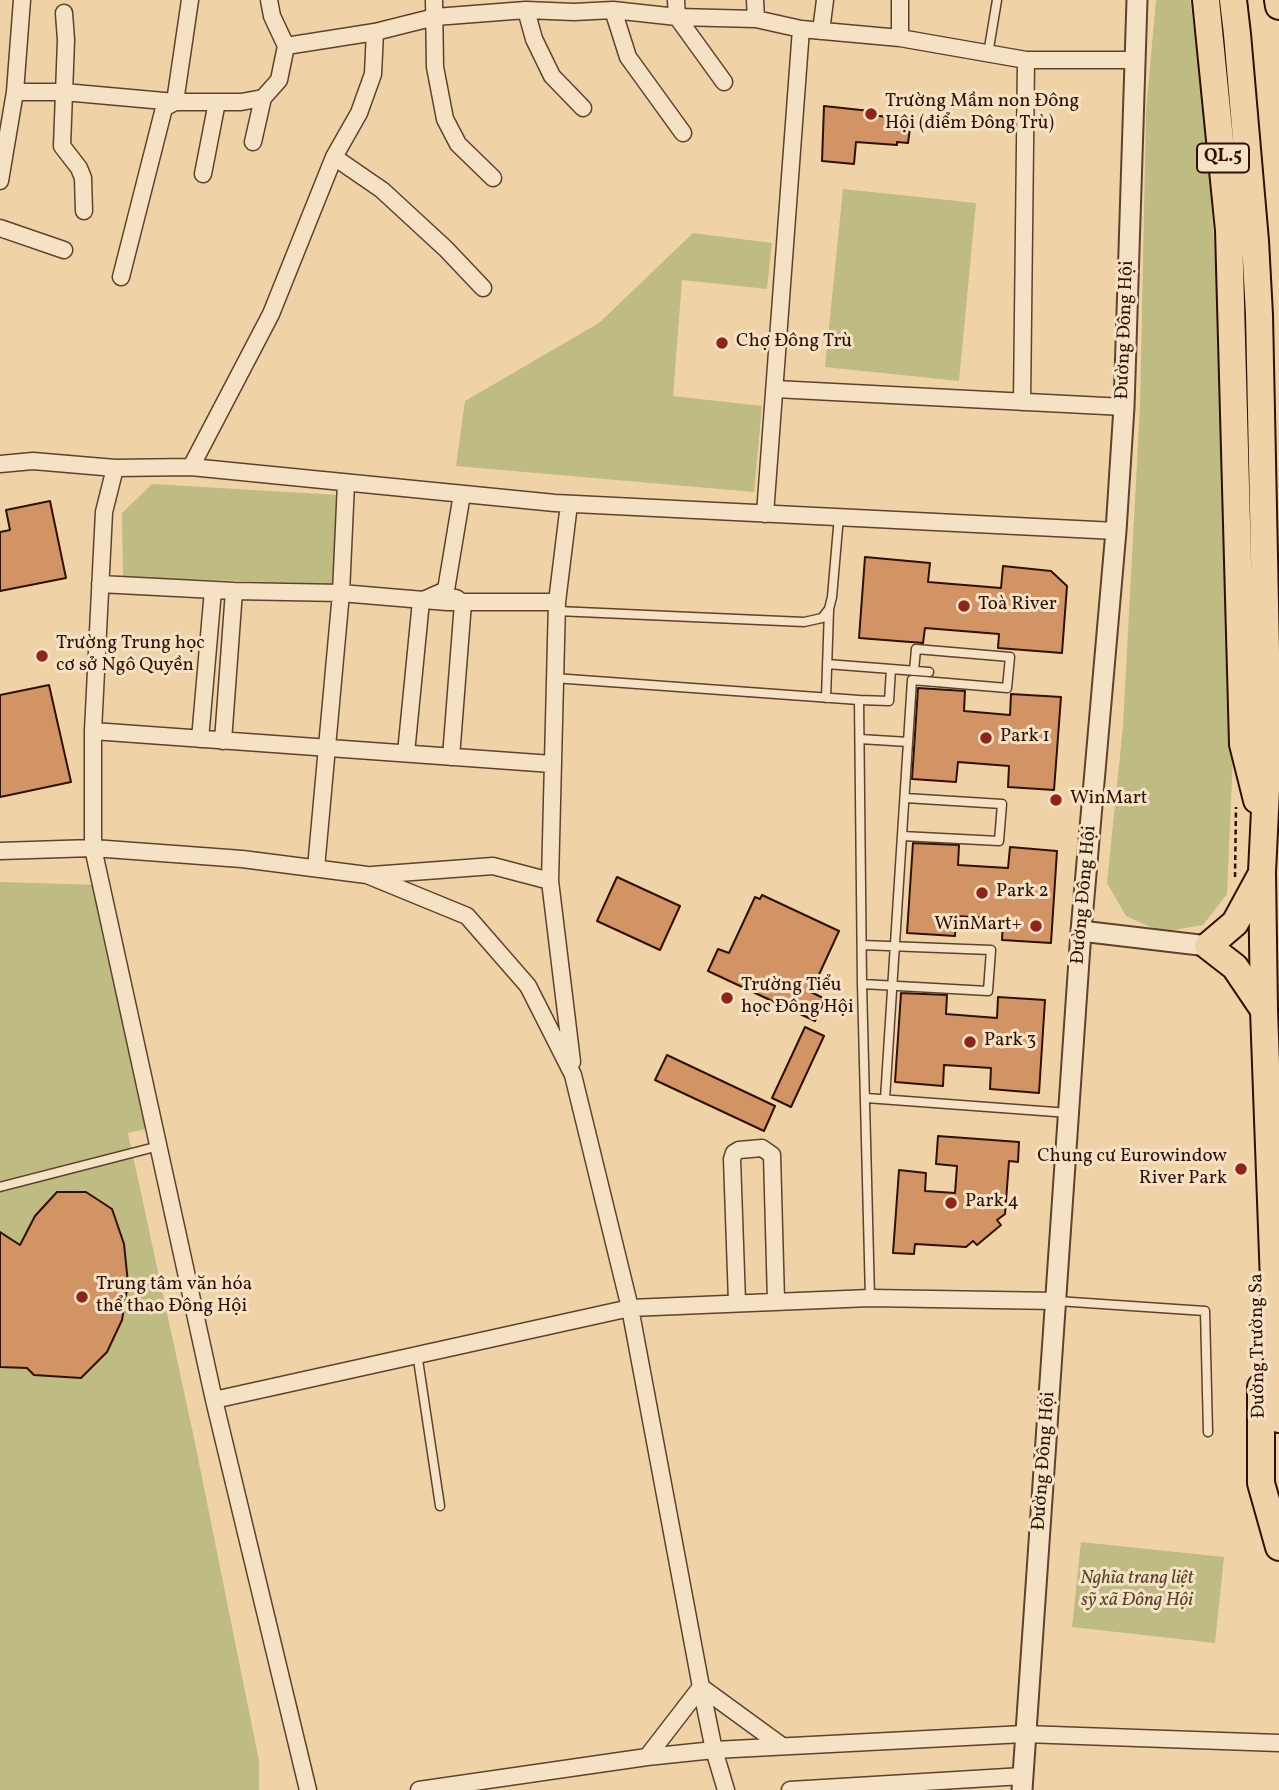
<!DOCTYPE html>
<html>
<head>
<meta charset="utf-8">
<style>
  body { margin:0 }
  canvas { display:block; background:#efd3a6 }
</style>
</head>
<body>
<canvas width="1279" height="1790"></canvas>
<script>
const g = document.querySelector('canvas').getContext('2d');
g.lineJoin = 'round';
function paint(path, color) {
  g.fillStyle = color;
  g.fill(path, 'evenodd');
}
function shape(rows) {
  const path = new Path2D();
  for (const r of rows) {
    path.moveTo(r[0], r[1]);
    for (let i = 2; i < r.length; i += 2) path.lineTo(r[i], r[i + 1]);
  }
  return path;
}
function strokePath(path, color, width, dash) {
  g.strokeStyle = color;
  g.lineWidth = width;
  g.lineCap = dash ? 'butt' : 'round';
  g.setLineDash(dash || []);
  g.stroke(path);
}
function write(font, color, halo, rows, align = 'center') {
  g.font = font + ' Vollkorn,serif';
  g.lineWidth = 6;
  g.setLineDash([]);
  g.textBaseline = 'middle';
  g.strokeStyle = halo;
  g.fillStyle = color;
  for (const [text, x, y, turn = 0] of rows) {
    g.save();
    g.translate(x, y);
    g.rotate((+turn || 0) * Math.PI / 180);
    g.textAlign = isNaN(turn) ? turn : align;
    if (halo) g.strokeText(text, 0, 0);
    g.fillText(text, 0, 0);
    g.restore();
  }
}
paint(shape([
  [1156,0,1190,0,1205,106,1220,333,1233,755,1227,894,1203,925,1162,932,1126,916,1107,883,1123,726,1140,406,1146,112],
  [843,189,976,203,959,381,825,367],
  [693,233,772,243,767,289,682,280,673,396,762,406,754,492,456,466,465,401,599,323],
  [152,484,338,495,332,584,123,577,122,513],
  [0,882,101,885,154,1127,128,1133,194,1438,259,1761,259,1790,0,1790],
  [1081,1542,1224,1557,1215,1643,1072,1627]
]), '#bebb83');
const building = shape([
  [824,106,870,111,870,115,898,118,897,127,910,128,908,143,897,142,897,145,856,142,854,164,822,161,824,106],
  [50,501,66,578,0,591,0,532,10,530,6,510,50,501],
  [865,557,930,563,928,582,1001,588,1003,566,1051,571,1067,586,1062,653,998,648,999,634,925,628,923,643,859,638,865,557],
  [49,685,71,782,0,797,0,695,49,685],
  [918,688,965,691,964,711,1010,715,1011,694,1061,697,1054,790,1008,787,1009,766,958,762,956,782,912,779,918,688],
  [913,843,959,845,958,865,1008,868,1010,847,1057,851,1051,943,1002,940,1003,919,956,916,955,936,907,933,913,843],
  [617,877,680,906,660,950,597,921,617,877],
  [762,895,839,931,811,992,825,999,815,1021,708,971,718,949,729,953,755,897,760,899,762,895],
  [901,993,947,995,946,1014,997,1018,998,997,1045,1000,1039,1093,990,1089,991,1068,944,1065,943,1086,895,1082,901,993],
  [805,1027,824,1036,791,1107,772,1098,805,1027],
  [667,1055,775,1106,764,1131,655,1080,667,1055],
  [938,1136,1019,1142,1018,1162,1009,1161,1005,1214,997,1220,1001,1225,977,1245,973,1241,966,1247,915,1244,914,1254,893,1253,899,1170,926,1173,925,1191,955,1193,957,1166,936,1164,938,1136],
  [57,1192,86,1192,112,1209,124,1244,128,1283,122,1320,107,1352,81,1378,34,1375,27,1368,0,1367,0,1232,20,1245,35,1216,57,1192]
]);
paint(building, '#d29365');
strokePath(building, '#2e1104', 2);
const service = shape([
  [988,54,997,0],
  [557,611,804,622,822,618,829,609,832,597,839,516],
  [827,664,891,669],
  [554,678,859,700,862,984,870,1298],
  [826,698,829,610],
  [859,700,889,701,891,669,929,672],
  [860,739,908,742],
  [902,836,999,841,1002,804,905,798],
  [862,945,991,950,988,991,862,984],
  [866,1098,1069,1113],
  [885,1099,912,680,1007,688,1010,657,916,649,914,671],
  [0,1187,159,1146],
  [1057,1301,1205,1311,1208,1432],
  [417,1353,440,1506]
]);
const minor = shape([
  [269,0,272,16,286,46,375,32,435,17,526,10,574,12,613,10,677,17,756,19,801,29,900,38,1026,60,1134,60],
  [434,0,435,67,445,119,458,144,493,178],
  [676,0,677,17,724,82],
  [755,0,756,19],
  [526,10,534,39,552,76,583,108],
  [613,10,628,57,683,133],
  [64,13,66,40,62,146,79,168,83,178,84,211],
  [821,31,825,0],
  [900,38,900,0],
  [15,92,64,92,175,102,241,102,263,98,279,80,286,46],
  [253,142,263,98],
  [334,157,382,190,446,249,483,288],
  [203,174,217,102],
  [0,181,15,92,22,0],
  [0,228,64,250],
  [121,277,164,108,175,102,190,0],
  [775,389,1124,407],
  [1022,402,1026,60],
  [0,464,33,461,115,468,191,467,555,503,1116,531],
  [191,467,271,314,334,157,359,113,373,74,375,32],
  [115,468,104,512,93,731,93,848,214,1400,308,1790],
  [765,514,801,29],
  [100,584,234,591,341,593,447,602,557,602],
  [446,590,462,494],
  [93,731,552,764],
  [200,739,213,590],
  [223,741,234,591],
  [406,753,421,601,446,590],
  [451,757,463,603,456,598],
  [0,851,93,848,242,859,367,875,467,916,528,986,573,1075,630,1308,701,1687,714,1750,726,1790],
  [316,868,341,593,346,483],
  [372,875,493,866,550,881,572,1062],
  [550,881,557,602,569,504],
  [737,1302,732,1159,734,1153,739,1150,762,1148,772,1155,776,1301],
  [214,1400,630,1308,870,1298,1057,1301],
  [647,1757,701,1687,782,1746],
  [419,1790,647,1757,714,1750,1024,1734,1279,1743],
  [790,1790,1023,1776]
]);
const tertiary = shape([
  [1081,931,1208,946],
  [1022,1790,1081,931,1116,531,1124,407,1137,0]
]);
const trunk = shape([
  [1206,0,1229,230,1243,744,1257,800],
  [1233,0,1237,34,1255,241,1259,315,1268,749,1262,872,1264,1010,1279,1419],
  [1278,0,1279,6],
  [1260,877,1235,923,1208,946,1235,967,1264,1010],
  [1261,1387,1261,1483,1279,1547]
]);
strokePath(service, '#5e422c', 11);
strokePath(minor, '#5e422c', 19);
strokePath(tertiary, '#5e422c', 23);
strokePath(trunk, '#2e1104', 30);
strokePath(shape([
  [1235,877,1236,807]
]), '#2e1104', 2.5, [5, 3.5]);
strokePath(service, '#f5e2c5', 8);
strokePath(minor, '#f5e2c5', 16);
strokePath(tertiary, '#f5e2c5', 19);
strokePath(trunk, '#efd3a6', 26);
for (const [x, y, r, color] of [
  [871,114,7,"#8f2418"],
  [722,343,7,"#8f2418"],
  [964,606,7,"#8f2418"],
  [42,656,7,"#8f2418"],
  [986,738,7,"#8f2418"],
  [1056,800,7,"#8f2418"],
  [982,893,7,"#8f2418"],
  [1036,926,7,"#8f2418"],
  [727,998,7,"#8f2418"],
  [970,1042,7,"#8f2418"],
  [1241,1169,7,"#8f2418"],
  [951,1203,7,"#8f2418"],
  [82,1297,7,"#8f2418"]
]) {
  const dot = new Path2D();
  dot.arc(x, y, r, 0, 2 * Math.PI);
  g.fillStyle = color;
  g.fill(dot);
  strokePath(dot, '#f5e2c5', 2.5);
}
for (const [x, y, w] of [
  [1223,158,52]
]) {
  const box = new Path2D();
  box.roundRect(x - w / 2, y - 14.5, w, 29, 5);
  g.fillStyle = '#f5e2c5';
  g.fill(box);
  strokePath(box, '#2e1104', 2);
}
write('bold 18px', '#2e1104', null, [
  ["QL.5",1223,158]
]);
write('19px', '#2e1104', '#f5e2c5', [
  ["Trường Mầm non Đông",885,103],
  ["Hội (điểm Đông Trù)",885,125],
  ["Chợ Đông Trù",736,343],
  ["Toà River",978,606],
  ["Trường Trung học",56,645],
  ["cơ sở Ngô Quyền",56,667],
  ["Park 1",1000,738],
  ["WinMart",1070,800],
  ["Park 2",996,893],
  ["WinMart+",1022,926,"right"],
  ["Trường Tiểu",741,987],
  ["học Đông Hội",741,1009],
  ["Park 3",984,1042],
  ["Chung cư Eurowindow",1227,1158,"right"],
  ["River Park",1227,1180,"right"],
  ["Park 4",965,1203],
  ["Trung tâm văn hóa",96,1286],
  ["thể thao Đông Hội",96,1308]
], 'left');
write('19px', '#2e1104', '#f5e2c5', [
  ["Đường Đông Hội",1126,330,-88],
  ["Đường Đông Hội",1085,895,-85],
  ["Đường Trường Sa",1259,1346,-91],
  ["Đường Đông Hội",1045,1461,-86]
]);
write('italic 19px', '#59442a', '#f5e2c5', [
  ["Nghĩa trang liệt",1137,1580],
  ["sỹ xã Đông Hội",1137,1602]
]);
</script>
</body>
</html>
